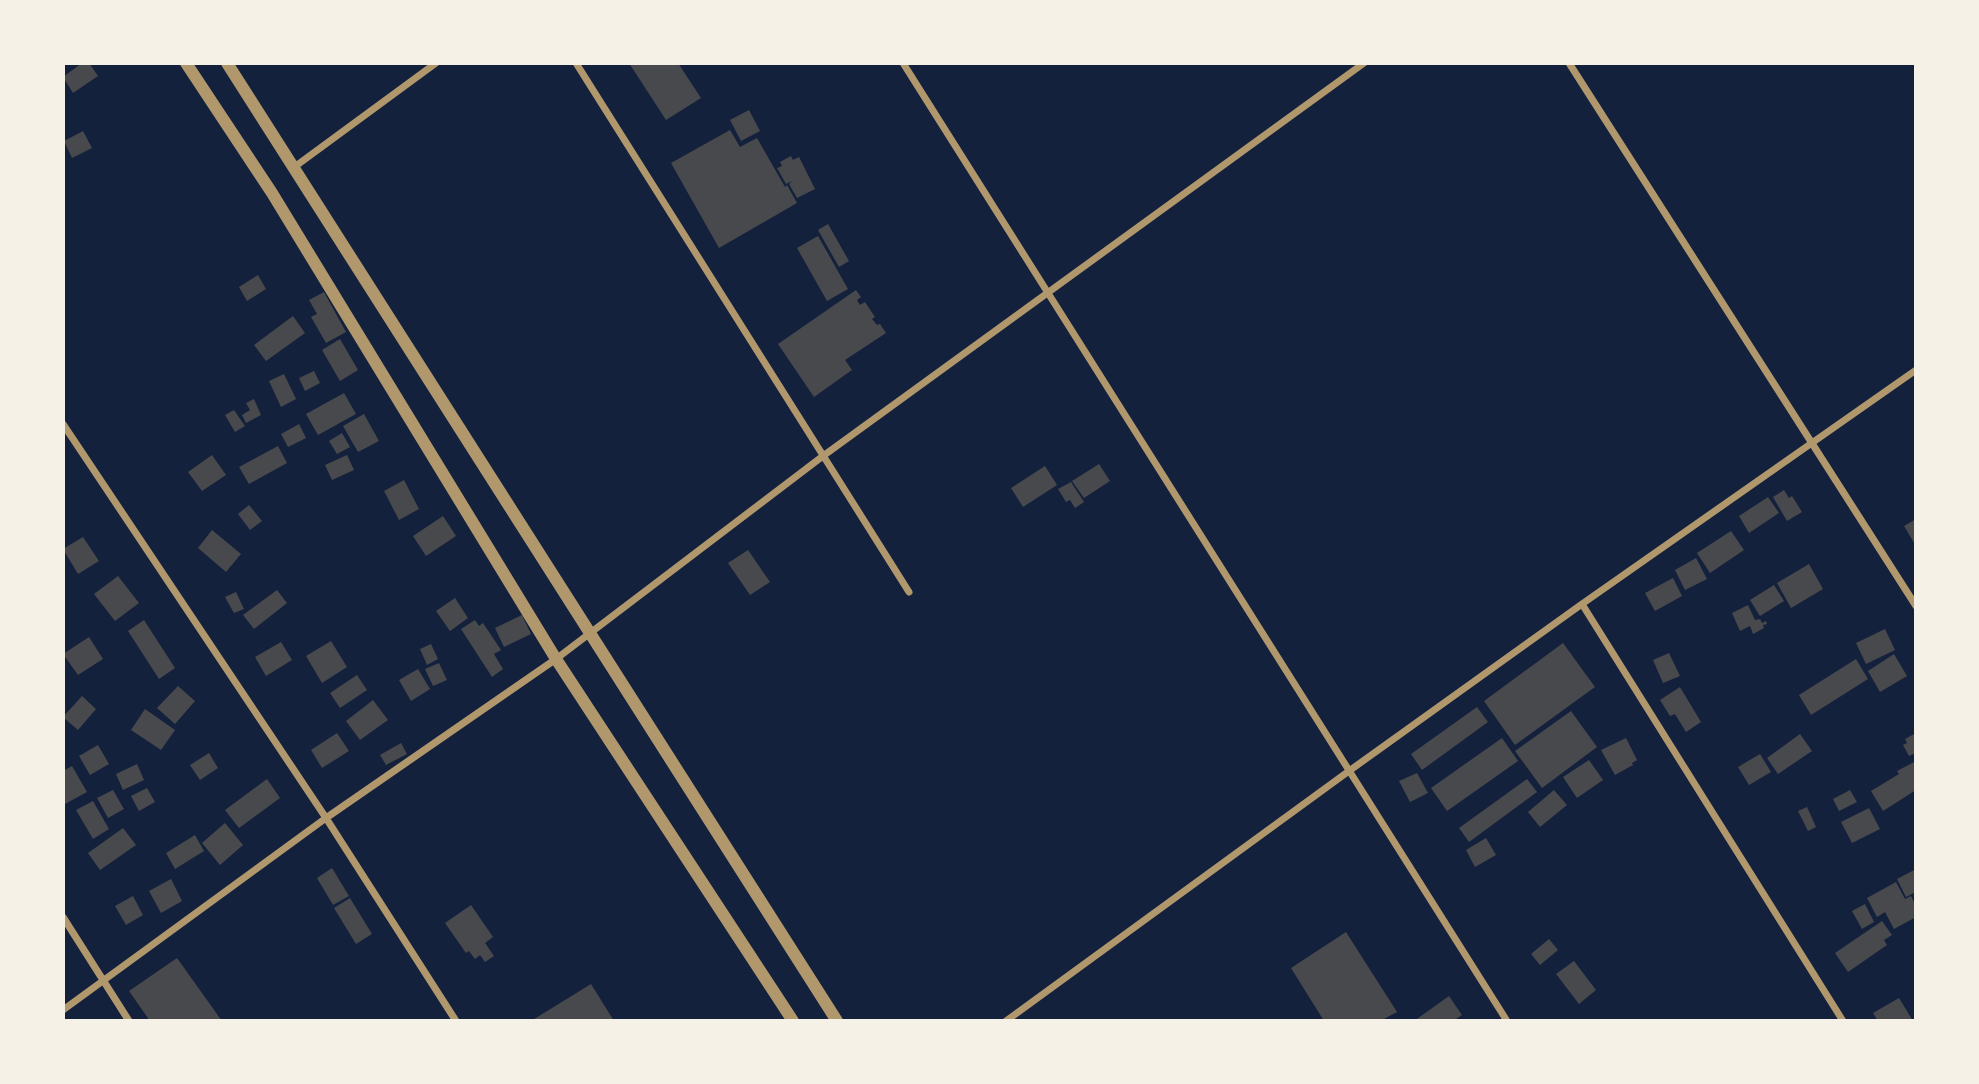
<!DOCTYPE html>
<html>
<head>
<meta charset="utf-8">
<style>
  body { margin:0 }
  #map { position:relative; width:1979px; height:1084px; overflow:hidden; background:#14213d; font-family:"Public Sans",sans-serif }
  canvas { display:block }
  .frame { position:absolute; inset:0; border:65px solid #f6f1e7; pointer-events:none }
</style>
</head>
<body>
<div id="map">
<canvas width="1979" height="1084"></canvas>
<div class="frame"></div>
</div>
<script>
const g = document.querySelector('canvas').getContext('2d');
g.lineJoin = 'round';
function paint(path, color) {
  g.fillStyle = color;
  g.fill(path, 'evenodd');
}
function shape(rows) {
  const path = new Path2D();
  for (const r of rows) {
    path.moveTo(r[0], r[1]);
    for (let i = 2; i < r.length; i += 2) path.lineTo(r[i], r[i + 1]);
  }
  return path;
}
function strokePath(path, color, width, dash) {
  g.strokeStyle = color;
  g.lineWidth = width;
  g.lineCap = dash ? 'butt' : 'round';
  g.setLineDash(dash || []);
  g.stroke(path);
}
paint(shape([
  [82,63,89,63,98,76,73,93,63,77],
  [629,63,678,63,701,98,666,120],
  [749,110,760,131,741,141,730,120],
  [730,130,740,147,757,138,785,187,787,185,797,203,719,248,671,163],
  [83,131,92,148,72,158,64,141],
  [791,156,793,160,799,157,815,189,797,198,789,184,792,181,786,184,777,168,782,166,780,162],
  [828,224,849,261,839,267,818,230],
  [818,236,848,289,827,301,797,248],
  [258,275,266,289,247,301,239,287],
  [856,290,861,297,857,300,860,305,865,302,875,317,872,319,877,325,880,324,886,333,845,360,852,370,814,397,778,344],
  [324,292,346,332,326,343,311,317,317,314,309,300],
  [293,316,305,333,266,361,254,345],
  [340,339,358,370,340,381,322,350],
  [314,371,320,383,305,391,299,378],
  [284,374,296,399,281,407,269,381],
  [344,393,356,414,318,435,306,414],
  [254,399,261,415,246,423,242,415,250,410,246,403],
  [234,410,245,426,235,432,225,415],
  [364,414,379,441,358,452,343,426],
  [299,424,306,438,288,447,281,434],
  [342,433,350,447,337,454,329,441],
  [278,446,287,463,249,484,239,467],
  [212,455,226,475,202,491,188,472],
  [347,455,354,470,332,480,325,465],
  [1099,464,1110,481,1084,498,1072,481],
  [1045,466,1057,485,1023,507,1011,488],
  [404,480,419,509,399,520,384,491],
  [1071,482,1084,502,1075,508,1070,500,1066,502,1058,489],
  [1784,490,1789,498,1792,496,1802,512,1787,521,1773,497],
  [1768,497,1779,513,1749,533,1739,516],
  [249,505,262,521,250,530,238,514],
  [443,516,456,536,426,556,413,536],
  [1916,519,1916,546,1904,526],
  [212,530,241,554,226,572,198,548],
  [1731,531,1744,550,1710,573,1697,553],
  [83,537,99,561,78,574,63,549],
  [748,550,770,582,750,595,728,563],
  [1696,558,1707,579,1685,590,1675,570],
  [1809,564,1823,589,1791,608,1777,583],
  [118,576,139,603,115,621,94,594],
  [1673,578,1682,596,1655,611,1645,593],
  [1774,585,1784,601,1760,616,1750,600],
  [277,590,287,603,254,629,243,615],
  [236,592,244,609,234,613,225,597],
  [455,598,468,618,450,631,436,611],
  [1748,605,1755,620,1760,619,1762,623,1766,621,1767,624,1763,625,1764,628,1753,634,1750,626,1740,631,1732,613],
  [522,615,531,634,504,647,495,628],
  [144,620,175,668,159,679,128,631],
  [475,620,479,626,483,623,501,650,494,654,503,669,492,677,461,629],
  [1885,629,1895,650,1866,664,1856,643],
  [89,637,103,659,78,675,63,654],
  [331,641,347,667,322,683,306,656],
  [281,642,292,660,266,676,255,657],
  [1563,643,1595,687,1515,745,1484,701],
  [431,644,438,659,427,665,420,649],
  [1669,653,1680,676,1663,683,1653,660],
  [1894,654,1907,676,1880,692,1868,671],
  [1856,659,1868,679,1811,715,1799,695],
  [439,663,447,680,433,686,425,669],
  [418,669,430,689,411,701,399,680],
  [357,675,367,690,340,708,330,693],
  [178,686,195,701,175,724,157,708],
  [1680,687,1701,722,1686,732,1675,714,1670,716,1660,700],
  [82,696,96,709,78,730,63,717],
  [373,700,388,720,360,740,346,721],
  [1477,707,1488,722,1422,770,1411,754],
  [145,709,175,730,161,750,131,730],
  [1571,711,1597,747,1542,788,1515,751],
  [337,733,349,751,322,768,311,750],
  [1916,733,1916,753,1909,756,1903,745,1907,743,1905,739],
  [1800,734,1812,751,1778,774,1767,758],
  [1502,738,1518,761,1447,811,1431,788],
  [1626,738,1637,760,1632,763,1633,765,1615,775,1601,750],
  [401,743,407,754,386,765,380,755],
  [98,745,109,764,90,775,79,756],
  [209,753,218,768,200,780,190,765],
  [1760,754,1771,772,1749,785,1738,767],
  [1589,760,1603,780,1577,798,1563,777],
  [1916,761,1916,790,1883,811,1871,791,1899,774,1897,771],
  [137,764,144,780,123,790,116,774],
  [72,766,87,792,63,805,63,771],
  [1417,773,1428,793,1410,802,1399,781],
  [267,779,280,798,239,828,225,810],
  [1527,779,1537,792,1469,842,1459,828],
  [147,788,155,802,139,811,131,796],
  [113,790,124,809,108,818,97,798],
  [1554,790,1567,805,1540,827,1528,812],
  [1850,790,1857,802,1839,811,1833,799],
  [93,801,109,829,93,839,76,810],
  [1807,807,1816,827,1808,831,1798,811],
  [1869,808,1880,829,1852,843,1841,822],
  [225,823,243,845,220,865,202,843],
  [123,828,136,845,100,870,88,853],
  [195,835,204,851,175,869,166,853],
  [1486,838,1496,855,1475,867,1466,850],
  [332,868,349,896,333,905,317,878],
  [1916,869,1916,892,1906,897,1897,879],
  [171,879,182,901,161,913,149,891],
  [1896,882,1905,899,1911,896,1916,906,1916,917,1894,929,1885,912,1877,917,1867,898],
  [133,896,143,915,126,925,115,906],
  [350,898,372,934,356,944,334,908],
  [1865,904,1874,922,1862,929,1852,911],
  [471,905,493,937,485,943,494,956,485,962,480,955,475,959,469,951,466,953,445,923],
  [1882,921,1892,935,1884,940,1887,945,1848,972,1835,953],
  [1346,932,1397,1012,1380,1021,1324,1021,1291,968],
  [1549,939,1558,950,1540,965,1531,954],
  [177,958,222,1021,150,1021,129,991],
  [1574,961,1596,990,1579,1004,1556,974],
  [591,984,614,1021,531,1021],
  [1449,996,1462,1015,1453,1021,1414,1021],
  [1899,998,1913,1021,1878,1021,1873,1013]
]), '#48494c');
strokePath(shape([
  [576,63,909,592],
  [903,63,1507,1021],
  [1569,63,1916,606],
  [293,168,436,63],
  [63,424,326,818,456,1021],
  [1582,604,1843,1021],
  [63,917,129,1021],
  [63,1010,326,818,556,659,823,456,1364,63],
  [1006,1021,1349,771,1582,604,1916,370]
]), '#b1986c', 7);
strokePath(shape([
  [186,63,272,193,556,659,793,1021],
  [227,63,837,1021]
]), '#b1986c', 12);
</script>
</body>
</html>
